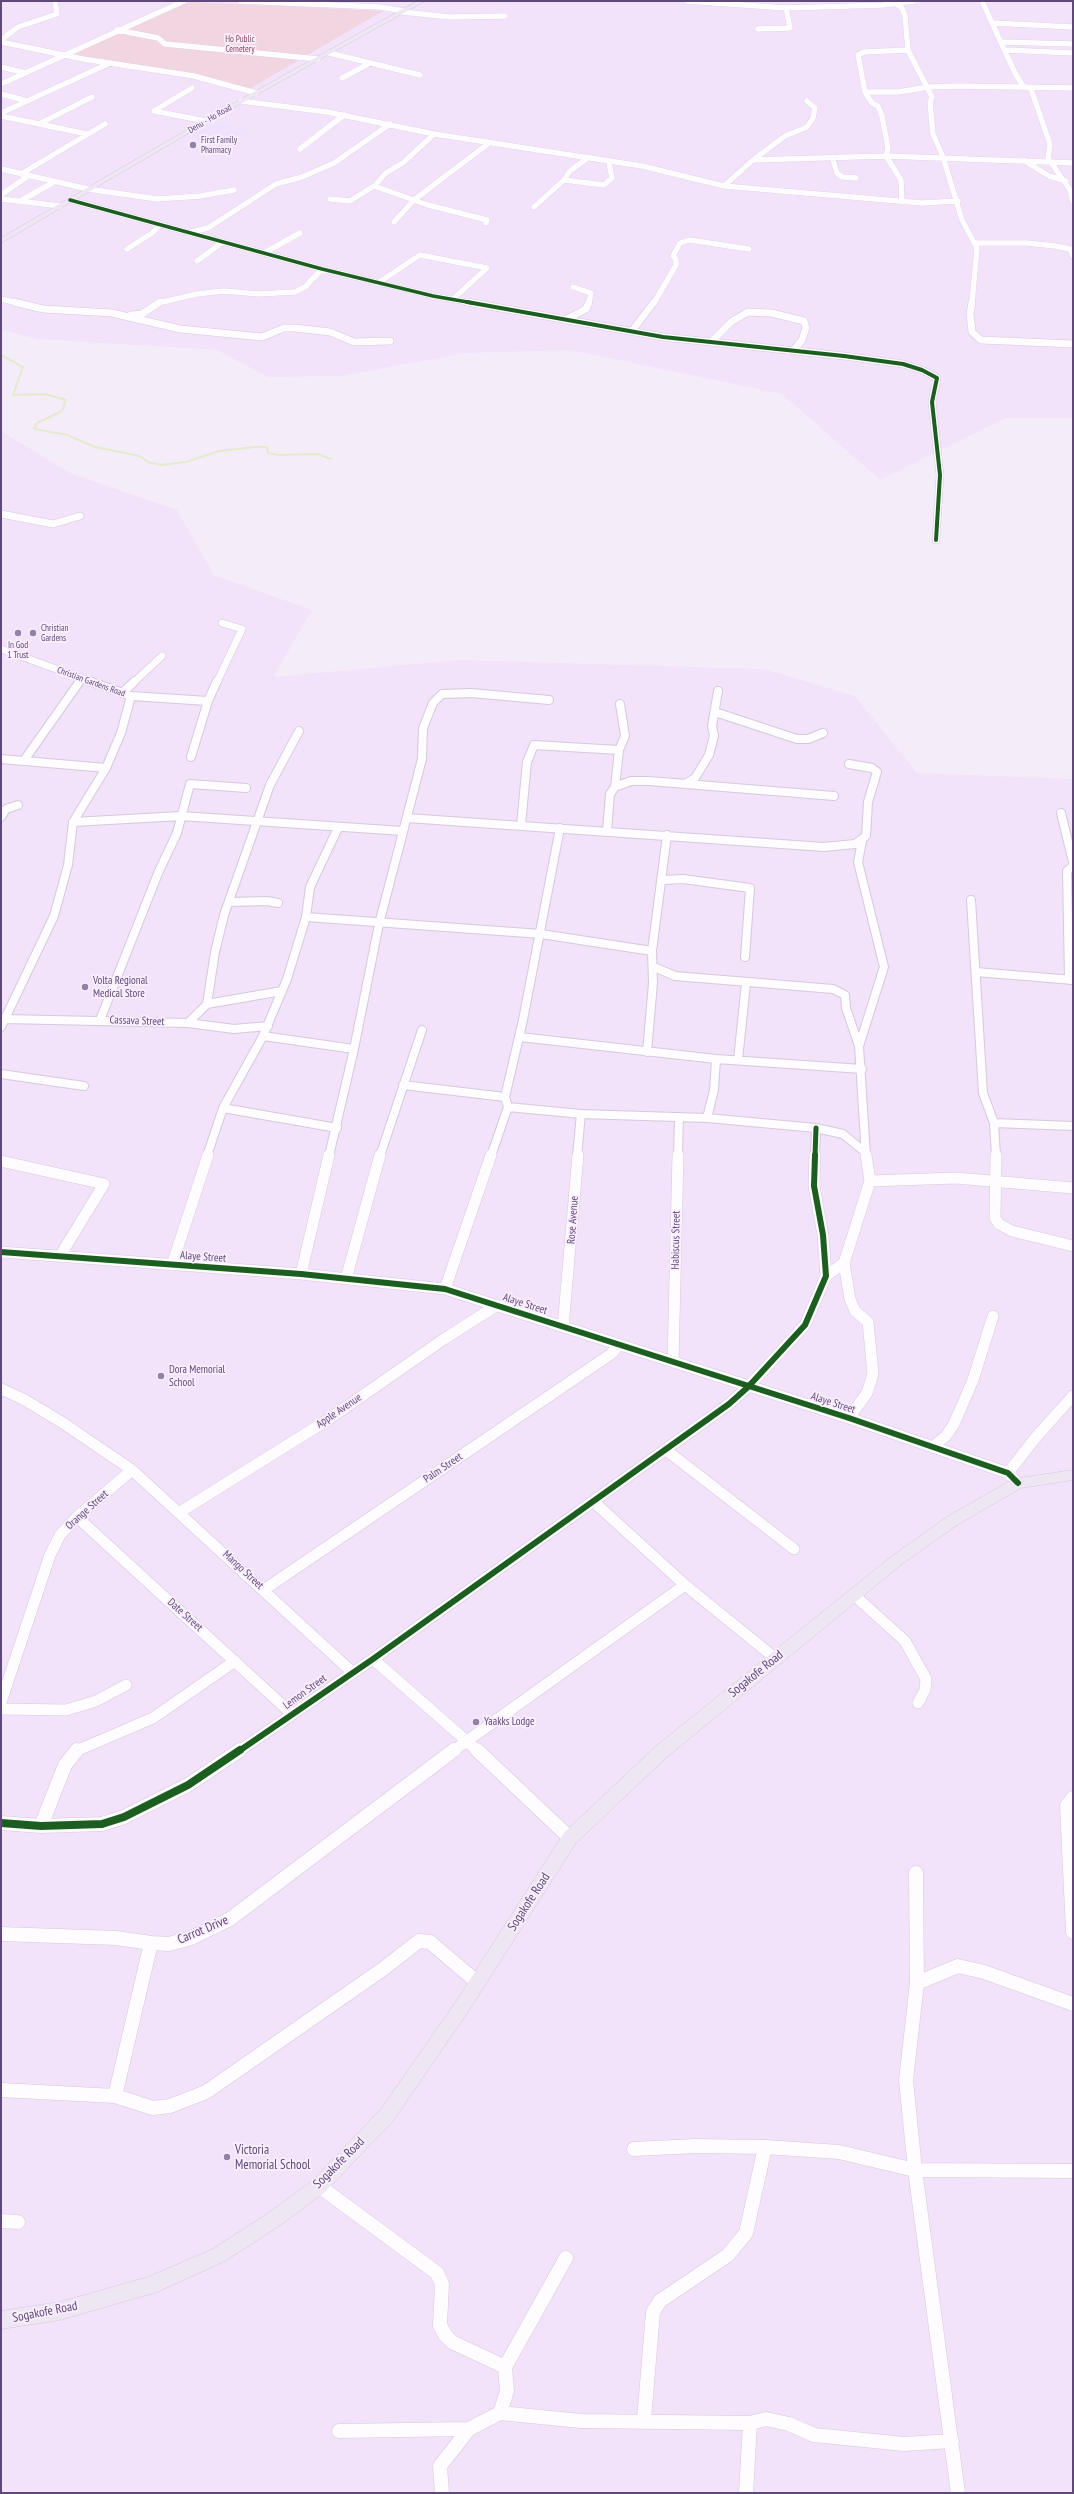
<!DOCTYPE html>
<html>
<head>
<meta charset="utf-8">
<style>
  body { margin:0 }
  #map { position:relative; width:1074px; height:2494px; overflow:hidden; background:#f5ecf9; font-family:"PT Sans Narrow",sans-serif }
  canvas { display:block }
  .frame { position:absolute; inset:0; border:2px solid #5f4979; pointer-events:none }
</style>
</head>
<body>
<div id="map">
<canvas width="1074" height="2494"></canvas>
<div class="frame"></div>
</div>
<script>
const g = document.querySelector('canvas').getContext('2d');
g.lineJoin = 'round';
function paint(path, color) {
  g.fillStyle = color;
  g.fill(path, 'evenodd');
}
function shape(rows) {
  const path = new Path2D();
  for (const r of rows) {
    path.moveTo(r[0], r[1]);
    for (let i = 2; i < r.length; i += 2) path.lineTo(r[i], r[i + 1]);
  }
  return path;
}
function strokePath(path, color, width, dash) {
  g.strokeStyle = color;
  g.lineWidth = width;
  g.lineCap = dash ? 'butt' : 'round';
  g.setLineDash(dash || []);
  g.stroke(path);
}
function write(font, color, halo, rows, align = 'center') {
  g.font = font + ' "PT Sans Narrow",sans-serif';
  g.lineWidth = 3.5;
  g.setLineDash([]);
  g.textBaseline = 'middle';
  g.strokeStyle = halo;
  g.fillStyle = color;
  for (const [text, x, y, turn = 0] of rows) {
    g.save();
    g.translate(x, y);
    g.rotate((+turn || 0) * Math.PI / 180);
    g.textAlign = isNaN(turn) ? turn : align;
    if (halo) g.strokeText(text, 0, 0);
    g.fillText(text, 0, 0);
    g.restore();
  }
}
paint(shape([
  [1,1,1073,1,1073,418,1005,418,880,480,782,394,571,350,465,353,341,376,268,377,217,350,38,339,1,330],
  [1,431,70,473,177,510,214,575,312,610,273,677,459,660,764,669,855,696,917,773,1073,779,1073,2493,1,2493]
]), '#f2e3fa');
paint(shape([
  [214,121,254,130,228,146,186,137]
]), '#eee2fc');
paint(shape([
  [190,2,304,7,383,11,251,88,166,69,75,55,113,33]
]), '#f1d6e2');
strokePath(shape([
  [1,355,23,367,13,395,45,394,66,400,62,411,37,423,34,428,40,430,67,435,95,447,140,456,148,462,161,465,186,462,219,451,255,447,267,447,268,453,280,455,318,454,331,459]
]), '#e4eacd', 2);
const minorFar4 = shape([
  [240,1,380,7,404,11],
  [686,1,786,8,883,5,914,1],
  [982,1,1015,73,1023,86,1031,89,1050,144,1048,158,1070,190,1073,202],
  [896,4,902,8,905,16,908,50,932,97,930,102,933,134,943,157,962,220,977,248,972,303],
  [402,12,450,17,505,16],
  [992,23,1073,27],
  [758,29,790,28,786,8],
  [117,30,158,38,165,44,318,59],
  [1,40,18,27,57,14,55,1],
  [1,42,83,59,194,76,256,93],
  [1001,42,1073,44],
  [1006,50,1073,53],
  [329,53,420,75],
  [1,67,26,73],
  [342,78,370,63],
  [1,84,184,1],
  [192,88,154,111,206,121],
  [865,92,898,92,928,87,958,86,1073,88],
  [1,94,28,101],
  [241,101,327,112,434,134,642,166,724,186,753,160,886,156,1073,163],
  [1,113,110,63],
  [1,116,87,134],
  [39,124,92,97],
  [434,134,404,162,386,173,374,186,428,205,487,220,486,223],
  [300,149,344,115],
  [832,157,837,173,842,177,856,178],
  [753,160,785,136,807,127,813,118,815,108,807,101],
  [1025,161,1049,176,1066,181],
  [1,169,88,189,157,199,200,196,234,190],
  [21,174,105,124],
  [564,180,604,185,612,178,609,163],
  [724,186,922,203,958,201],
  [1,195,28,176],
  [1,199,60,206],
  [330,199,350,201,374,186],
  [22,200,54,182],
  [70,200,322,269,433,296,473,303],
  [902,202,901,180,886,156,888,148,882,116,878,106,872,103,865,92,858,55,864,52,908,50],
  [534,207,564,180,570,171,586,159],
  [394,222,414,200,489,143],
  [192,232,208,228,276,184,302,177,334,163,390,124],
  [974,243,1027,243,1055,246,1070,249,1073,256],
  [127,249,152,233,160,225],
  [264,253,300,233],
  [197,261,223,242],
  [378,283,420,255,487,268,453,299],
  [573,287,591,293,589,303],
  [1,299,18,303],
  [158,303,197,294,224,291,258,294,295,292,305,287,322,269],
  [654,303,676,265,676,259,673,256,680,243,689,240,749,249]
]);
const minorFar3 = shape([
  [14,302,43,309,112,313,180,329,262,337,284,328,295,328,330,332,354,342,390,341],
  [467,302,663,337,844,356,903,364,922,370,937,378,932,402,940,475,936,540],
  [972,302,970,314,972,332,981,340,1073,344],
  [131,315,142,314,160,302],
  [565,320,586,309,589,302],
  [632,331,654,302],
  [711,342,731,322,748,312,771,313,804,321,806,328,802,340,794,350],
  [1,514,53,524,80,516],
  [1,649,92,682],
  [79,682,81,679],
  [134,682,162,656],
  [217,682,242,629,222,623]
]);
const minorFar2 = shape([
  [89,681,131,696,208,701],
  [122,693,135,681],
  [715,712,797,739,808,739,823,733],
  [191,757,208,701,217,681],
  [1,759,106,768],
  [25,759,80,681],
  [685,784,695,778,709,755,714,736,712,726,718,691],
  [615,787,631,781,649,781,834,796],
  [1061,813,1073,862],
  [1,817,6,809,18,805],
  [407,818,824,847,855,844,866,836,868,802,877,772,872,768,849,764],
  [73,822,181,816,403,831],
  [521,825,527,762,534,745,619,750],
  [607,831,610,794,615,787,619,750,625,736,620,704],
  [663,880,683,879,750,888,745,957],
  [971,900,983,1093,994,1123,996,1156],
  [229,902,267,901,278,903],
  [306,917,541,934,652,951],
  [654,967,675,976,833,989,845,995,846,1008,859,1046,866,1156],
  [976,972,1073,980],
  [1069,980,1067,871,1073,866],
  [207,1004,282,991],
  [5,1019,188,1023,234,1029,268,1026],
  [100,1020,159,871,177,833,190,784,246,788],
  [188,1023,207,1004,215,952,224,915,270,785,299,731],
  [1,1027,54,916,68,865,73,822,106,768,121,733,131,696],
  [263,1036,354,1049],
  [520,1037,716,1059,862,1069],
  [859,1046,884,967,858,862,862,841],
  [647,1052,653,983,652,951,667,835],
  [738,1060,746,983],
  [1,1074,84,1086],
  [403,1085,505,1097],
  [508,1107,581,1114,707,1118,816,1128,843,1134,865,1152],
  [508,1107,505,1097,523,1020,560,828],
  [223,1108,337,1128],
  [707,1118,714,1090,716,1059],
  [994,1123,1073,1126],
  [207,1156,223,1108,263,1036,287,979,306,917,310,887,338,828],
  [329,1156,354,1049,379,924,422,759,423,728,433,703,442,694,471,693,549,700],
  [380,1156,422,1030],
  [491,1156,508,1107],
  [577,1156,581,1114],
  [678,1156,679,1117],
  [815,1156,816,1128]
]);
const minorFar1 = shape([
  [996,1155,995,1218,999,1224,1012,1231,1073,1246],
  [1,1161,104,1184,60,1256],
  [870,1181,956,1178,1073,1188],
  [1,1252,301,1274,445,1289,849,1418,1008,1473,1018,1483],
  [844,1263,850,1299,855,1311,868,1322,873,1374,867,1393,849,1418],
  [172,1265,208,1155],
  [301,1274,329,1155],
  [826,1276,844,1263,870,1181,866,1155],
  [346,1279,380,1155],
  [445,1289,491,1155],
  [563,1327,578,1155],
  [673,1362,678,1155],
  [1,1389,23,1399,63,1423,132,1470,77,1517,60,1535,50,1555,1,1702],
  [932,1447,946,1436,954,1424,973,1380,993,1316],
  [666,1450,794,1549],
  [132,1470,351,1671],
  [1008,1473,1036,1437,1073,1396],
  [594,1502,685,1585,775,1658],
  [180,1512,326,1421,444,1339,496,1306],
  [77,1517,292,1714],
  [265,1589,611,1354,619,1345],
  [854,1595,905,1641,926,1679,925,1690,918,1703],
  [373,1659,478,1751],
  [1,1709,66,1710,96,1701,126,1685],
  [76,1751,153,1718,235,1661],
  [239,1751,373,1659,729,1404,748,1387,805,1325,826,1276,823,1235,814,1186,815,1155],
  [453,1751,685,1585]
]);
const minor = shape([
  [477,1750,570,1838],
  [1073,1798,1067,1806,1073,1932],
  [1,1823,41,1826,102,1824,124,1817,188,1785,240,1750],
  [41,1826,65,1765,77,1750],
  [916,1873,917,1983,906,2080,915,2170,958,2493],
  [1,1934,116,1938,151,1943],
  [917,1983,958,1966,984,1972,1073,2004],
  [1,2090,115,2096,151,1943,169,1944,191,1938,230,1919,454,1750],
  [115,2096,153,2108,170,2106,206,2092,383,1969,419,1941,430,1942,477,1982],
  [634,2149,695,2146,765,2147,839,2152,915,2170,1073,2171],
  [319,2186,437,2273,442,2284,440,2325,445,2335,452,2342,505,2367,507,2391,500,2413,581,2421,750,2423,766,2419,789,2424,814,2435,904,2444,952,2441],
  [1,2221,18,2222],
  [505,2367,566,2258],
  [644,2420,653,2312,660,2301,728,2255,746,2233,765,2147],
  [339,2431,469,2429,500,2413],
  [442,2493,440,2466,469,2429],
  [746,2493,750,2423]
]);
const major = shape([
  [417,1,425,1,206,123,1,243,1,238,202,121,417,1],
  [1073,1470,1073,1480,1021,1488,957,1525,902,1564,667,1757,576,1843,467,2013,393,2121,325,2192,279,2226,225,2261,157,2292,60,2320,1,2329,1,2311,60,2302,148,2277,213,2249,267,2214,313,2180,381,2109,455,2003,564,1833,655,1747,892,1556,947,1517,1013,1479,1073,1470]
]);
strokePath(minorFar4, '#d3cad9', 6);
strokePath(minorFar3, '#d3cad9', 8);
strokePath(minorFar2, '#d3cad9', 10);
strokePath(minorFar1, '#d3cad9', 12);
strokePath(minor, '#d3cad9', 15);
strokePath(major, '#d2c9da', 1);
strokePath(minorFar4, '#fefcfe', 5.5);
strokePath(minorFar3, '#fefcfe', 7);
strokePath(minorFar2, '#fefcfe', 8);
strokePath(minorFar1, '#fefcfe', 11);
strokePath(minor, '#fefcfe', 14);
paint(major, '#efe6f3');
strokePath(shape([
  [70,200,322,269,433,296,473,303]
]), '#1b5e20', 3.5);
strokePath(shape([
  [467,302,663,337,844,356,903,364,922,370,937,378,932,402,940,475,936,540]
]), '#1b5e20', 4);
strokePath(shape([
  [815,1156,816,1128]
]), '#1b5e20', 5);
strokePath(shape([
  [1,1252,301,1274,445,1289,849,1418,1008,1473,1018,1483],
  [239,1751,373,1659,729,1404,748,1387,805,1325,826,1276,823,1235,814,1186,815,1155]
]), '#1b5e20', 6);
strokePath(shape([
  [1,1823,41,1826,102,1824,124,1817,188,1785,240,1750]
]), '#1b5e20', 8);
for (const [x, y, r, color] of [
  [193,145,4,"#9482a6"],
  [18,633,4,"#9482a6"],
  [33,633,4,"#9482a6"],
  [85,987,4,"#9482a6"],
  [161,1376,4,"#9482a6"],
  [476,1722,4,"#9482a6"],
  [227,2157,4,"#9482a6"]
]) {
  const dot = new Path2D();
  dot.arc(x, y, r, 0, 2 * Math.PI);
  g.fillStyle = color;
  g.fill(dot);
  strokePath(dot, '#faefff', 1.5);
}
write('9px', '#8c4653', '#faefff', [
  ["Ho Public",240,39],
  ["Cemetery",240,49]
]);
write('9px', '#5f4979', '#faefff', [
  ["Denu - Ho Road",210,119,-30],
  ["Christian Gardens Road",91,682,20]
]);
write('9px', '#5f4979', '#faefff', [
  ["First Family",201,140],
  ["Pharmacy",201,150],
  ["Christian",41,628],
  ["Gardens",41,638],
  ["In God",18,645,"center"],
  ["1 Trust",18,655,"center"]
], 'left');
write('11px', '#5f4979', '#faefff', [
  ["Volta Regional",93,981],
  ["Medical Store",93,994],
  ["Dora Memorial",169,1370],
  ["School",169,1383],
  ["Yaakks Lodge",484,1722]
], 'left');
write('11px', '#5f4979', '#faefff', [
  ["Cassava Street",137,1021,2],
  ["Rose Avenue",573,1220,-86],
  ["Habiscus Street",676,1240,-89],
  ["Alaye Street",203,1257,4],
  ["Alaye Street",525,1304,18],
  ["Alaye Street",833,1403,18],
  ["Apple Avenue",339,1411,-34],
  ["Palm Street",443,1468,-34],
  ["Orange Street",87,1510,-42],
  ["Mango Street",243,1570,43],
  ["Date Street",185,1615,42],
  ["Lemon Street",305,1692,-36]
]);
write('13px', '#5f4979', '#faefff', [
  ["Sogakofe Road",756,1674,-39],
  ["Sogakofe Road",529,1902,-57],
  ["Carrot Drive",203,1930,-23],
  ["Sogakofe Road",339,2163,-45],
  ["Sogakofe Road",45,2312,-11]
]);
write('13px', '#5f4979', '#faefff', [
  ["Victoria",235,2150],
  ["Memorial School",235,2165]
], 'left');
</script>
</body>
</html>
